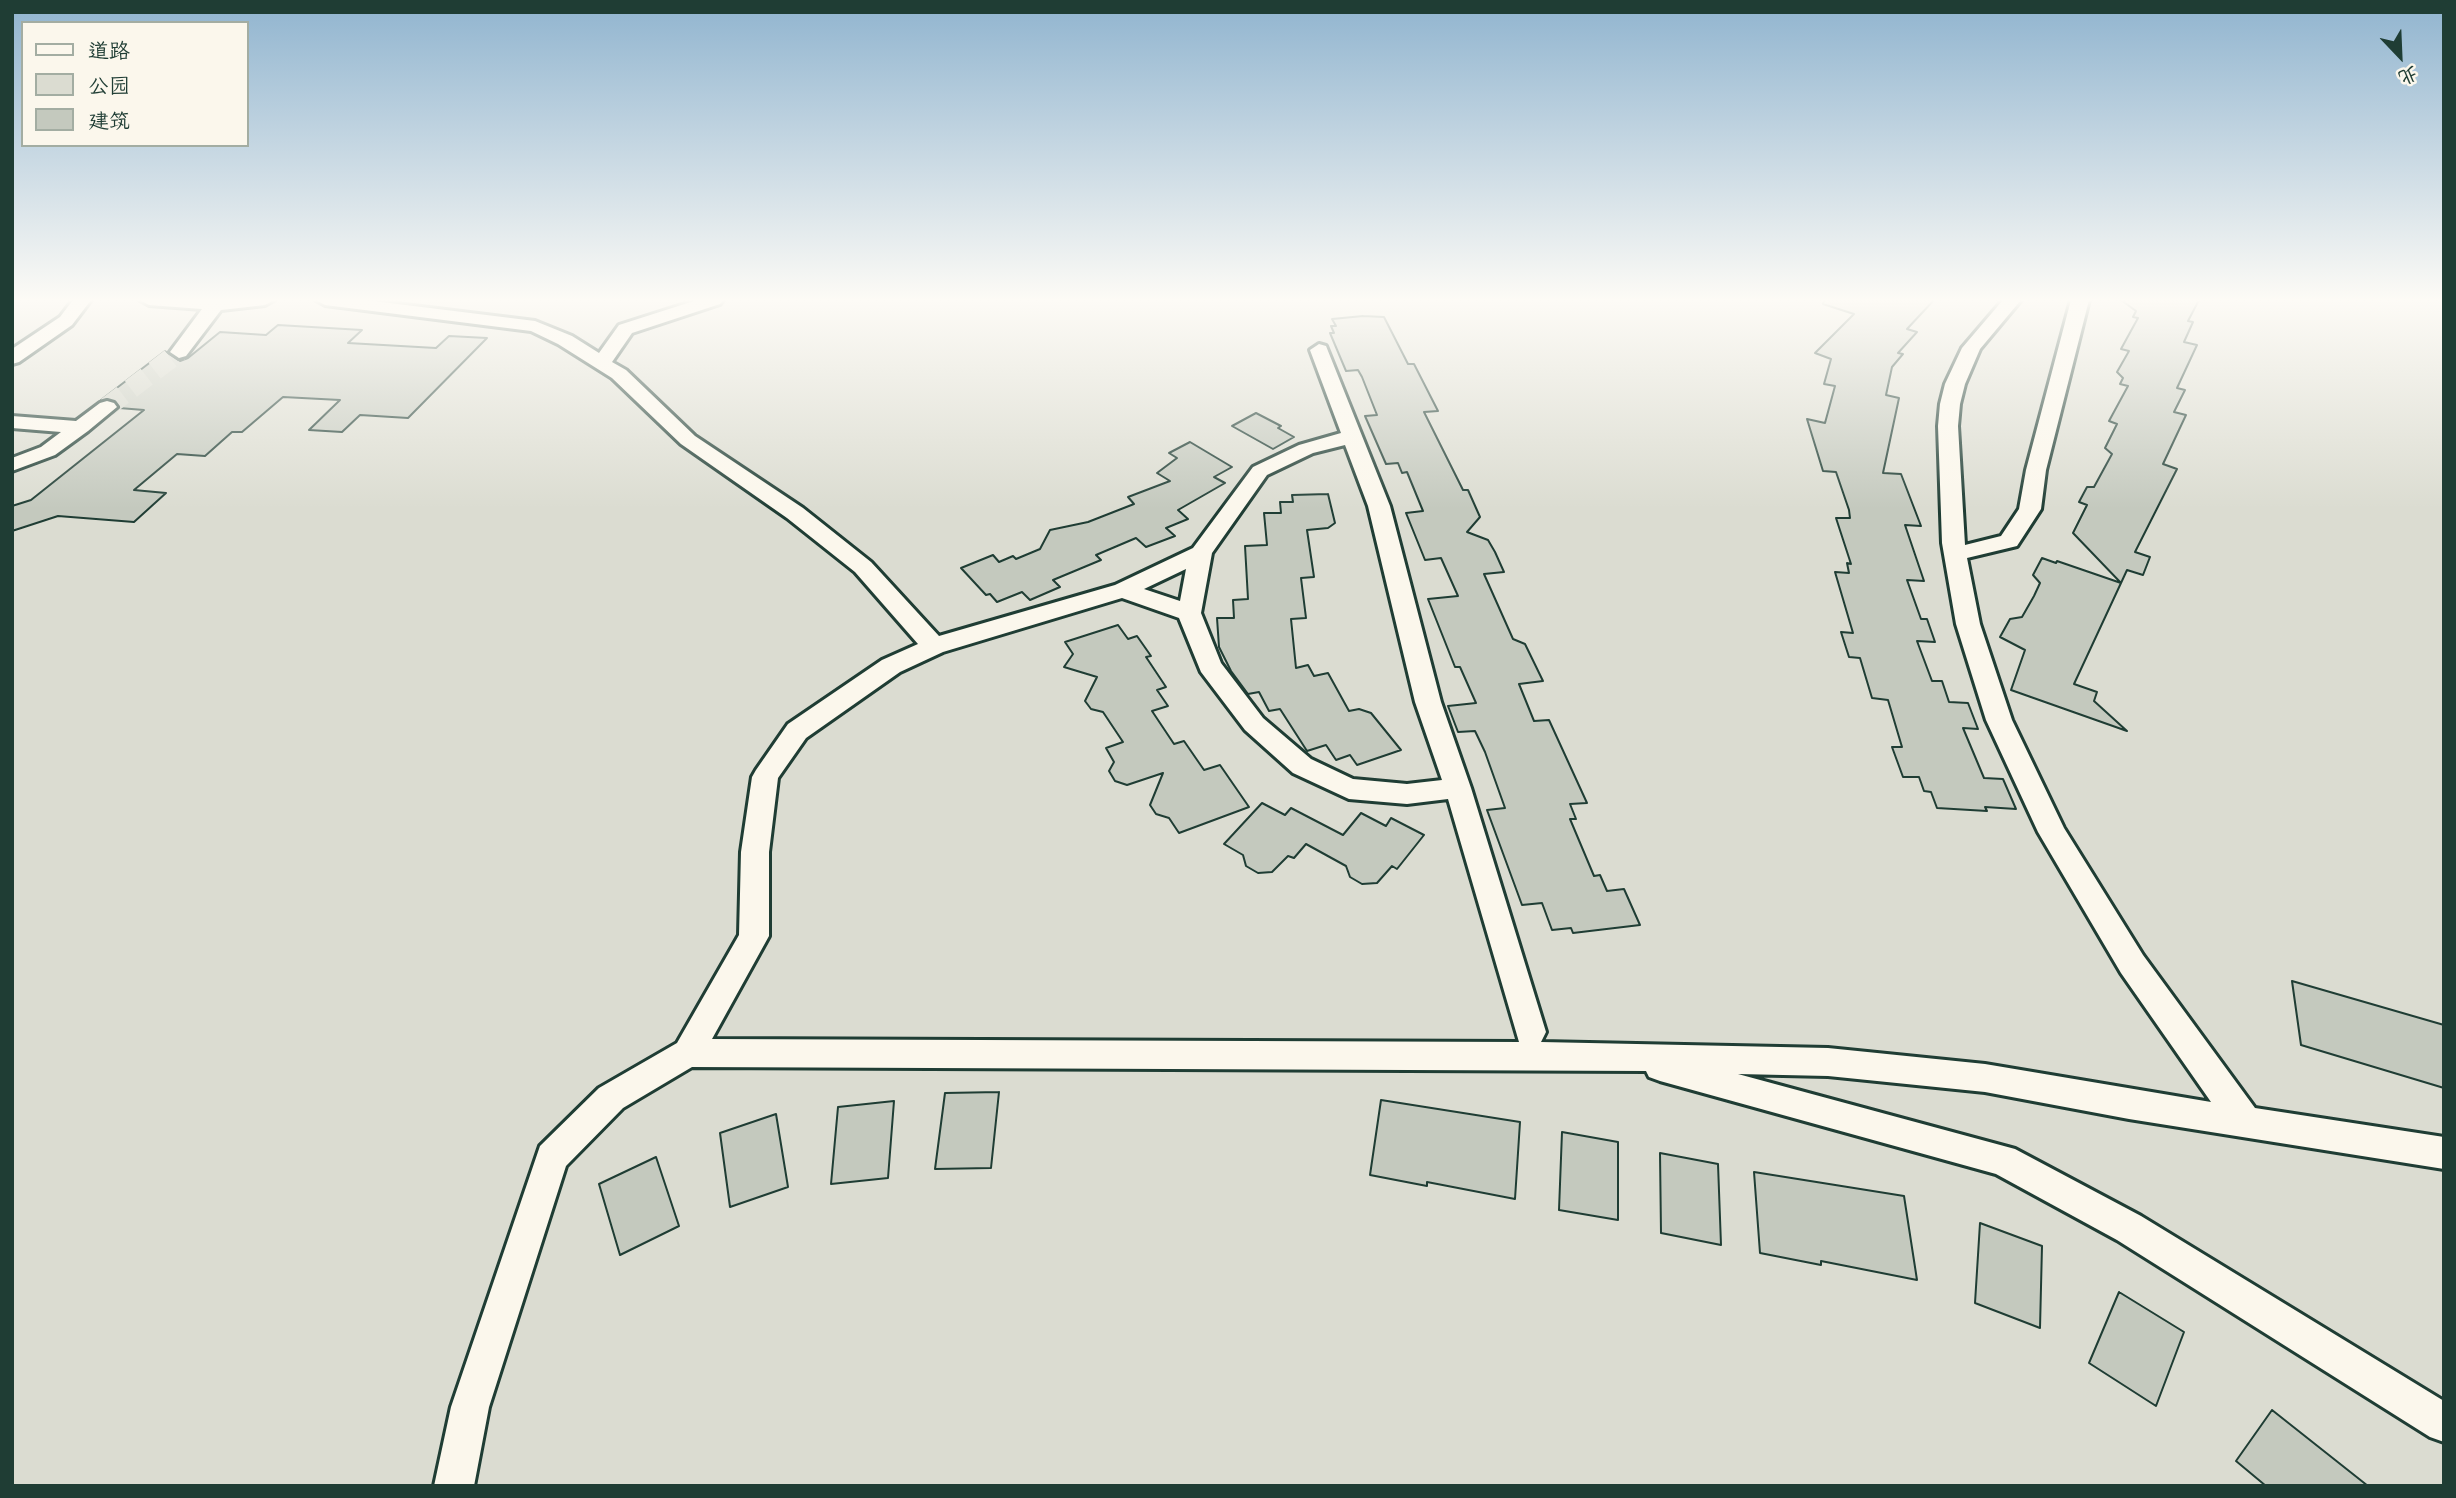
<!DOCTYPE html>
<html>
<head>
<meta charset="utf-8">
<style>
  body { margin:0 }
  #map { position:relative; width:2456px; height:1498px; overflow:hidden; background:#fbf7ec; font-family:"Comic Neue","LXGW WenKai TC",sans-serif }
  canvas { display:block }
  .frame { position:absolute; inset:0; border:14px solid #1f3d34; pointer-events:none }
  .legend { position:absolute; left:21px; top:21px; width:228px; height:126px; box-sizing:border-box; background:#fbf7ec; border:2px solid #a3ada2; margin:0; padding:9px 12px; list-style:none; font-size:21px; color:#1f3d34 }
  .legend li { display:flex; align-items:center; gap:14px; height:35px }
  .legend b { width:35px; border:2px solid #a3ada2 }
  .north { position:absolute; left:2365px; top:21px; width:70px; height:70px; -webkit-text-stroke:5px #fbf7ec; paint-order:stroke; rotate:157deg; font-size:19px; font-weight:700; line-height:28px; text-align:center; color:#1f3d34 }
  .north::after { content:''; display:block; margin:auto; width:24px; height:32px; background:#1f3d34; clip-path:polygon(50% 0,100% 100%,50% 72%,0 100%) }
</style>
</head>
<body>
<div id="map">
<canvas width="2456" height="1498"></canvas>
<div class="frame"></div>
<ul class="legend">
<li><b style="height:9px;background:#fbf7ec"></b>道路</li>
<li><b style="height:19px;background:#dbdcd1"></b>公园</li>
<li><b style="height:19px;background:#c4c9be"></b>建筑</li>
</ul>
<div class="north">北</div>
</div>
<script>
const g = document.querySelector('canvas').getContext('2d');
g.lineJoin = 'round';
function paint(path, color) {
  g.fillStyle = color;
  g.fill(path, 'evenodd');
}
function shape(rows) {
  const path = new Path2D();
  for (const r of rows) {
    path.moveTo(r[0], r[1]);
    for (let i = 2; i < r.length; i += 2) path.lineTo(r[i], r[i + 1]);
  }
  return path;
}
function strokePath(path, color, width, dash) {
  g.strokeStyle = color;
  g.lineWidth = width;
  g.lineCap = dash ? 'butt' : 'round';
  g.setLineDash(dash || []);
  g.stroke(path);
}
paint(shape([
  [12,300,2444,300,2444,1486,12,1486]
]), '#dbdcd1');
const building = shape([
  [1824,300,1934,300,1907,329,1917,332,1898,353,1903,354,1892,367,1886,395,1899,398,1883,473,1901,474,1921,526,1905,525,1924,581,1907,580,1921,619,1927,619,1935,642,1917,641,1932,681,1942,681,1949,702,1968,703,1978,729,1963,728,1984,778,2003,779,2016,809,1985,807,1987,811,1937,808,1931,792,1924,791,1919,777,1903,777,1892,747,1902,747,1888,700,1872,698,1860,658,1849,657,1841,632,1853,633,1835,572,1849,573,1847,563,1851,564,1836,518,1850,518,1849,510,1836,472,1823,471,1807,419,1825,423,1835,386,1824,384,1831,359,1815,353,1854,314,1823,304,1824,300],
  [2121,300,2199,300,2188,321,2193,322,2184,342,2197,345,2177,388,2185,390,2174,412,2186,415,2163,464,2177,469,2135,552,2150,557,2143,575,2127,570,2121,583,2073,533,2087,505,2079,502,2087,487,2094,487,2112,454,2105,448,2117,424,2109,421,2128,386,2120,384,2123,378,2117,372,2129,351,2121,349,2138,318,2133,317,2136,311,2121,300],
  [1363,316,1384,317,1408,364,1414,364,1438,411,1424,412,1463,490,1468,490,1480,517,1467,532,1488,540,1495,552,1504,572,1484,574,1513,639,1525,644,1543,681,1519,684,1534,721,1549,720,1587,803,1570,804,1576,819,1570,819,1594,876,1600,875,1607,891,1624,889,1640,925,1573,933,1571,928,1552,930,1542,903,1522,905,1487,810,1505,808,1485,752,1475,731,1458,732,1448,706,1476,703,1460,667,1455,667,1428,599,1458,596,1441,558,1425,560,1406,513,1423,511,1407,472,1402,473,1398,463,1386,464,1365,416,1377,415,1362,377,1358,370,1346,371,1330,333,1334,333,1331,326,1336,326,1332,319,1363,316],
  [278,325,362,330,348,343,436,348,449,336,487,338,408,418,360,415,342,432,309,430,340,400,283,397,242,432,232,432,205,456,177,454,134,490,166,493,134,522,58,516,12,531,12,506,31,500,144,410,119,408,115,400,101,400,165,351,180,361,188,358,220,332,266,335,278,325],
  [1256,413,1281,426,1278,428,1294,437,1273,449,1232,426,1256,413],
  [1190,442,1232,467,1214,477,1225,483,1178,510,1188,519,1166,528,1175,536,1146,547,1136,538,1096,555,1101,560,1053,580,1060,587,1030,600,1022,592,997,602,990,594,986,595,961,568,993,555,999,562,1013,556,1016,559,1040,549,1050,530,1088,522,1134,504,1128,497,1170,481,1157,473,1177,458,1169,453,1190,442],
  [1328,494,1335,523,1328,528,1307,530,1314,577,1301,578,1306,618,1291,619,1296,668,1308,665,1314,676,1328,673,1349,711,1359,709,1371,713,1401,750,1357,765,1350,755,1336,760,1326,745,1307,751,1280,709,1269,711,1259,692,1248,694,1231,671,1219,647,1217,618,1234,618,1233,600,1248,599,1245,546,1267,545,1264,513,1281,513,1280,502,1293,502,1292,495,1328,494],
  [2042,558,2056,563,2057,561,2121,583,2074,684,2097,692,2094,701,2127,731,2011,690,2025,650,2000,637,2010,619,2022,617,2034,596,2040,583,2033,575,2042,558],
  [1118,625,1128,639,1137,636,1151,656,1146,657,1166,687,1157,690,1168,706,1152,711,1174,744,1184,741,1204,770,1220,765,1249,807,1179,833,1169,818,1156,814,1150,805,1163,773,1127,785,1115,781,1109,771,1114,762,1106,748,1123,742,1103,712,1091,709,1085,701,1097,677,1064,667,1073,654,1065,642,1118,625],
  [1262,803,1285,815,1291,808,1343,835,1361,813,1386,826,1391,818,1424,835,1397,869,1392,866,1377,883,1362,884,1350,877,1346,866,1306,844,1294,858,1288,856,1272,872,1258,873,1246,866,1243,855,1224,844,1262,803],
  [2292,981,2444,1025,2444,1088,2301,1045,2292,981],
  [999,1092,991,1168,935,1169,945,1093,999,1092],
  [1381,1100,1520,1122,1515,1199,1427,1182,1427,1186,1370,1175,1381,1100],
  [894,1101,888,1178,831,1184,838,1107,894,1101],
  [776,1114,788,1187,730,1207,720,1133,776,1114],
  [1562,1132,1618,1142,1618,1220,1559,1210,1562,1132],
  [1660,1153,1718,1164,1721,1245,1661,1233,1660,1153],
  [656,1157,679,1226,620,1255,599,1184,656,1157],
  [1754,1172,1904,1196,1917,1280,1821,1261,1821,1265,1760,1253,1754,1172],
  [1980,1223,2042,1246,2040,1328,1975,1303,1980,1223],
  [2119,1292,2184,1332,2156,1406,2089,1363,2119,1292],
  [2272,1410,2368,1486,2266,1486,2236,1461,2272,1410]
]);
paint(building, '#c4c9be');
strokePath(building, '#1f3d34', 2);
strokePath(shape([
  [107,407,179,352]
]), '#cfd2c7', 20, [20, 10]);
const minor = shape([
  [73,300,91,300,72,325,19,362,12,364,12,349,60,317,73,300],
  [140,300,274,300,265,305,221,310,186,356,179,358,170,352,202,309,149,305,140,300],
  [316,300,365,300,535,321,572,336,599,353,619,325,697,300,723,300,720,304,632,333,612,362,626,370,695,436,803,508,871,562,939,636,1115,585,1193,548,1253,467,1299,445,1341,433,1310,350,1319,344,1326,346,1390,506,1441,702,1471,788,1546,1032,1541,1042,1828,1048,1985,1064,2211,1102,2121,973,2038,832,1986,720,1956,624,1942,543,1938,426,1940,404,1945,384,1962,348,2003,300,2021,300,1980,349,1965,384,1960,404,1958,426,1965,545,2001,536,2019,509,2026,470,2071,300,2089,300,2046,470,2041,509,2017,546,1967,558,1980,624,2012,720,2064,828,2143,955,2255,1108,2444,1137,2444,1169,2129,1119,1985,1092,1828,1076,1738,1074,2015,1149,2141,1216,2444,1401,2444,1442,2430,1437,2117,1240,1996,1174,1660,1081,1649,1077,1646,1071,692,1067,623,1108,566,1166,489,1407,474,1486,434,1486,451,1407,540,1146,599,1088,677,1043,739,935,741,852,752,777,756,770,788,724,882,660,918,644,855,572,787,518,681,444,612,378,558,344,531,331,325,305,316,300],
  [1345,445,1368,506,1415,702,1442,780,1407,784,1353,779,1311,759,1263,718,1221,663,1201,613,1212,553,1267,475,1313,453,1345,445],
  [1186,569,1180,601,1144,589,1186,569],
  [1122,598,1179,618,1201,672,1245,730,1293,773,1349,799,1407,804,1448,799,1519,1042,712,1039,769,936,769,852,778,778,806,738,900,672,943,652,1122,598],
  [107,401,114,403,117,407,88,431,55,455,12,471,12,458,41,447,61,432,12,428,12,416,76,421,100,403,107,401]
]);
strokePath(minor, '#1f3d34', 6);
paint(minor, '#fbf7ec');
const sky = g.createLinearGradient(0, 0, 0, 509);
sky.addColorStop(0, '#90b4cf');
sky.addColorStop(0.59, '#fdfbf6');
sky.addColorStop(1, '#fdfbf600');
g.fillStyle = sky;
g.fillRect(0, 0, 2456, 509);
</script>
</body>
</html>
